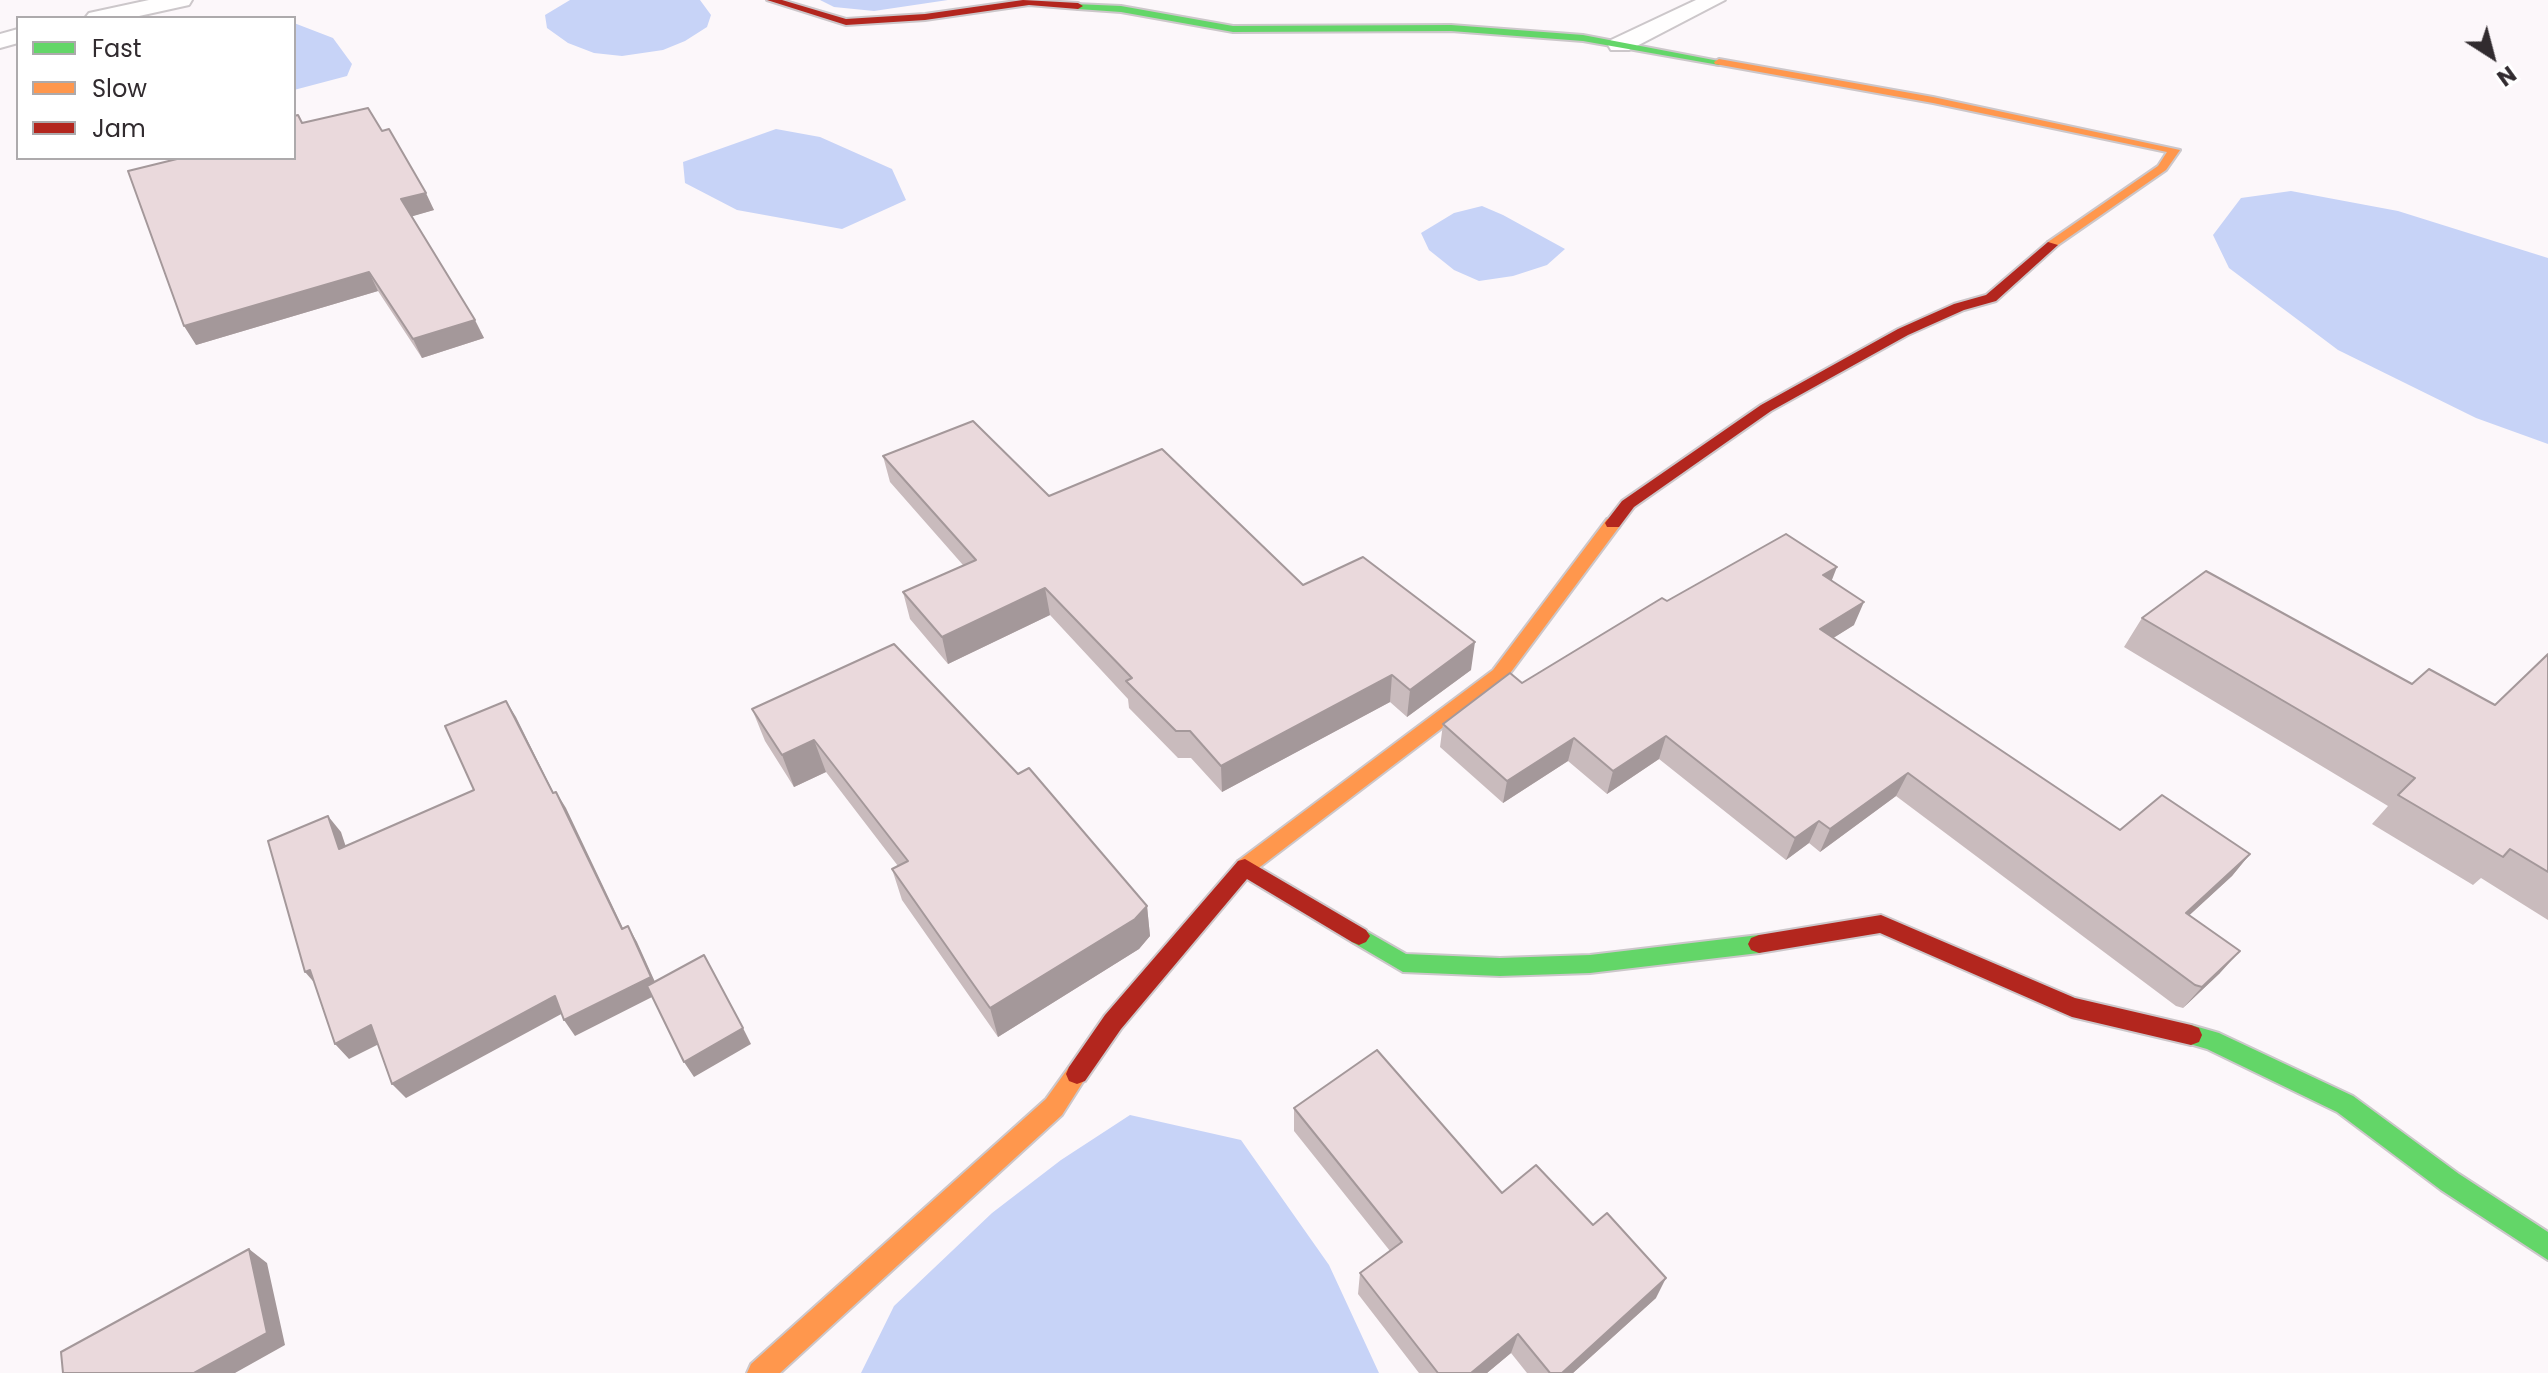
<!DOCTYPE html>
<html>
<head>
<meta charset="utf-8">
<style>
  body { margin:0 }
  #map { position:relative; width:2548px; height:1373px; overflow:hidden; background:#fcf7fa; font-family:Poppins,sans-serif }
  canvas { display:block }
  .legend { position:absolute; left:16px; top:16px; width:280px; height:144px; box-sizing:border-box; background:#fff; border:2px solid #adaaac; margin:0; padding:10px 14px; list-style:none; font-size:24px; color:#312b2f }
  .legend li { display:flex; align-items:center; gap:16px; height:40px }
  .legend b { width:40px; border:2px solid #adaaac }
  .north { position:absolute; left:2452px; top:16px; width:80px; height:80px; -webkit-text-stroke:6px #fff; paint-order:stroke; rotate:144deg; font-size:22px; font-weight:700; line-height:32px; text-align:center; color:#312b2f }
  .north::after { content:''; display:block; margin:auto; width:28px; height:36px; background:#312b2f; clip-path:polygon(50% 0,100% 100%,50% 72%,0 100%) }
</style>
</head>
<body>
<div id="map">
<canvas width="2548" height="1373"></canvas>
<ul class="legend">
<li><b style="height:10px;background:#63d668"></b>Fast</li>
<li><b style="height:10px;background:#ff974d"></b>Slow</li>
<li><b style="height:10px;background:#b3261e"></b>Jam</li>
</ul>
<div class="north">N</div>
</div>
<script>
const g = document.querySelector('canvas').getContext('2d');
g.lineJoin = 'round';
function paint(path, color) {
  g.fillStyle = color;
  g.fill(path, 'evenodd');
}
function shape(rows) {
  const path = new Path2D();
  for (const r of rows) {
    path.moveTo(r[0], r[1]);
    for (let i = 2; i < r.length; i += 2) path.lineTo(r[i], r[i + 1]);
  }
  return path;
}
function strokePath(path, color, width, dash) {
  g.strokeStyle = color;
  g.lineWidth = width;
  g.lineCap = dash ? 'butt' : 'round';
  g.setLineDash(dash || []);
  g.stroke(path);
}
paint(shape([
  [570,0,700,0,711,15,707,27,685,41,663,50,622,56,594,53,568,43,547,28,545,15],
  [820,0,948,0,874,11,834,7],
  [294,23,333,38,352,64,347,76,294,90],
  [776,129,820,137,892,169,906,200,842,229,737,210,685,183,683,162],
  [2291,191,2398,211,2548,258,2548,444,2476,418,2338,350,2229,268,2213,235,2241,198],
  [1482,206,1503,215,1565,249,1547,265,1513,276,1479,281,1454,270,1429,250,1421,233,1454,213],
  [1130,1115,1241,1140,1329,1265,1379,1373,861,1373,894,1306,992,1213,1061,1160]
]), '#c7d3f7');
const street = shape([
  [149,0,192,0,189,5,130,18,85,18,89,13,149,0],
  [1696,0,1725,0,1629,50,1611,50,1608,45,1611,40,1696,0],
  [18,29,18,43,0,48,0,34,18,29]
]);
const fast = shape([
  [1075,4,1121,6,1233,26,1451,25,1583,35,1724,62,1719,65,1583,41,1451,31,1233,32,1121,12,1078,9,1073,6,1075,4],
  [1359,927,1406,954,1500,958,1590,955,1759,935,1767,938,1770,944,1767,950,1759,953,1590,973,1500,976,1403,972,1352,942,1348,936,1352,930,1359,927],
  [2191,1025,2219,1033,2353,1096,2459,1174,2548,1232,2548,1260,2441,1190,2337,1112,2207,1049,2183,1042,2180,1035,2183,1028,2191,1025]
]);
const slow = shape([
  [1719,59,1933,97,2180,150,2166,170,2052,249,2048,248,2048,242,2158,166,2167,152,1933,103,1715,64,1714,62,1719,59],
  [1613,518,1619,519,1621,523,1619,527,1505,680,1252,873,1245,875,1238,873,1235,867,1238,861,1493,670,1607,519,1613,518],
  [1077,1064,1085,1067,1088,1074,1062,1115,780,1373,747,1373,751,1364,1046,1099,1069,1067,1077,1064]
]);
const jam = shape([
  [767,0,782,0,846,19,925,14,1023,0,1078,3,1083,6,1078,9,1029,5,925,20,846,25,767,0],
  [2048,242,2058,245,1996,301,1964,310,1908,335,1771,411,1634,507,1619,527,1607,527,1605,523,1622,501,1761,405,1898,329,1954,304,1986,295,2048,242],
  [1245,859,1366,930,1370,936,1366,942,1359,945,1352,942,1247,879,1121,1029,1085,1081,1077,1084,1069,1081,1066,1074,1069,1067,1105,1015,1238,861,1245,859],
  [1881,915,2075,998,2191,1025,2199,1028,2202,1035,2199,1042,2191,1045,2072,1017,1880,933,1759,953,1751,950,1748,944,1751,938,1759,935,1881,915]
]);
strokePath(street, '#ccc7ca', 4);
strokePath(fast, '#ccc7ca', 4);
strokePath(slow, '#ccc7ca', 4);
strokePath(jam, '#ccc7ca', 4);
paint(street, '#fffefe');
paint(fast, '#63d668');
paint(slow, '#ff974d');
paint(jam, '#b3261e');
paint(shape([
  [302,123,382,131,434,210,412,216,484,338,422,358,378,291,196,345,294,158],
  [883,456,1049,496,1303,585,1471,670,1407,717,1390,702,1222,792,1191,758,1178,758,1129,708,1128,699,1050,615,948,664,910,619,903,592,963,565,890,482],
  [1832,581,1854,625,1833,638,2120,830,2250,854,2232,876,2189,915,2220,973,2183,1008,2176,1006,1896,796,1820,852,1809,843,1786,860,1659,759,1607,794,1568,761,1503,803,1440,747,1443,724,1522,683,1667,601],
  [2142,618,2495,705,2548,654,2548,920,2481,878,2473,885,2372,824,2388,806,2124,647],
  [752,709,1018,774,1147,906,1150,936,1139,949,998,1037,902,900,892,869,898,866,826,772,794,787,765,741],
  [1294,1108,1502,1193,1656,1298,1573,1373,1527,1373,1511,1353,1487,1373,1419,1373,1358,1294,1360,1273,1390,1251,1294,1131]
]), '#c9bbbd');
paint(shape([
  [426,193,434,210,410,217,401,199],
  [369,272,378,291,196,345,184,326],
  [475,320,484,338,422,358,413,339],
  [1837,567,1828,590,1823,575],
  [1045,588,1050,615,948,664,942,637],
  [1864,602,1854,625,1811,652,1820,629],
  [1475,642,1471,670,1407,717,1410,690],
  [1392,675,1390,702,1222,792,1221,766],
  [506,701,516,717,562,810,553,793],
  [1666,736,1659,759,1607,794,1613,771],
  [1574,738,1568,761,1503,803,1507,781],
  [814,740,826,772,794,787,782,755],
  [1908,773,1896,796,1820,852,1830,829],
  [556,792,566,808,631,945,622,929],
  [328,816,341,832,352,865,339,849],
  [1819,821,1809,843,1786,860,1795,838],
  [2250,854,2232,876,2168,935,2186,913],
  [1147,906,1150,936,1139,949,998,1037,990,1008],
  [628,926,637,942,660,993,575,1036,564,1020],
  [2240,951,2220,973,2183,1008,2202,987],
  [310,970,319,988,305,972],
  [555,996,565,1012,406,1098,392,1084],
  [371,1025,385,1041,349,1059,335,1044],
  [743,1028,751,1044,694,1077,684,1062],
  [249,1249,267,1263,285,1345,235,1373,194,1373],
  [1666,1278,1656,1298,1573,1373,1562,1373],
  [1518,1334,1511,1353,1487,1373,1471,1373]
]), '#a4989a');
const building = shape([
  [368,108,382,131,389,129,426,193,401,199,475,320,413,339,369,272,184,326,128,171,181,158,294,158,294,116,298,115,302,123,368,108],
  [973,421,1049,496,1162,449,1303,585,1363,557,1475,642,1410,690,1392,675,1221,766,1190,731,1176,731,1126,681,1132,678,1045,588,942,637,903,592,976,560,883,456,973,421],
  [1786,534,1837,567,1823,575,1864,602,1820,629,2120,830,2162,795,2250,854,2186,913,2240,951,2202,987,2195,985,1908,773,1830,829,1819,821,1795,838,1666,736,1613,771,1574,738,1507,781,1443,724,1510,673,1522,683,1662,598,1667,601,1786,534],
  [2206,571,2412,684,2429,669,2495,705,2548,654,2548,872,2510,849,2503,857,2398,795,2415,778,2142,618,2206,571],
  [894,644,1018,774,1029,768,1147,906,1135,919,990,1008,892,869,908,861,814,740,782,755,752,709,894,644],
  [506,701,553,793,556,792,622,929,628,926,651,977,564,1020,555,996,392,1084,371,1025,335,1044,310,970,305,972,268,841,328,816,339,849,474,790,445,726,506,701],
  [704,955,743,1028,684,1062,647,986,704,955],
  [1377,1050,1502,1193,1536,1165,1593,1225,1607,1213,1666,1278,1562,1373,1550,1373,1518,1334,1471,1373,1438,1373,1360,1273,1402,1242,1294,1108,1377,1050],
  [249,1249,267,1333,194,1373,63,1373,61,1352,249,1249]
]);
paint(building, '#ead9dc');
strokePath(building, '#a4989a', 2);
</script>
</body>
</html>
